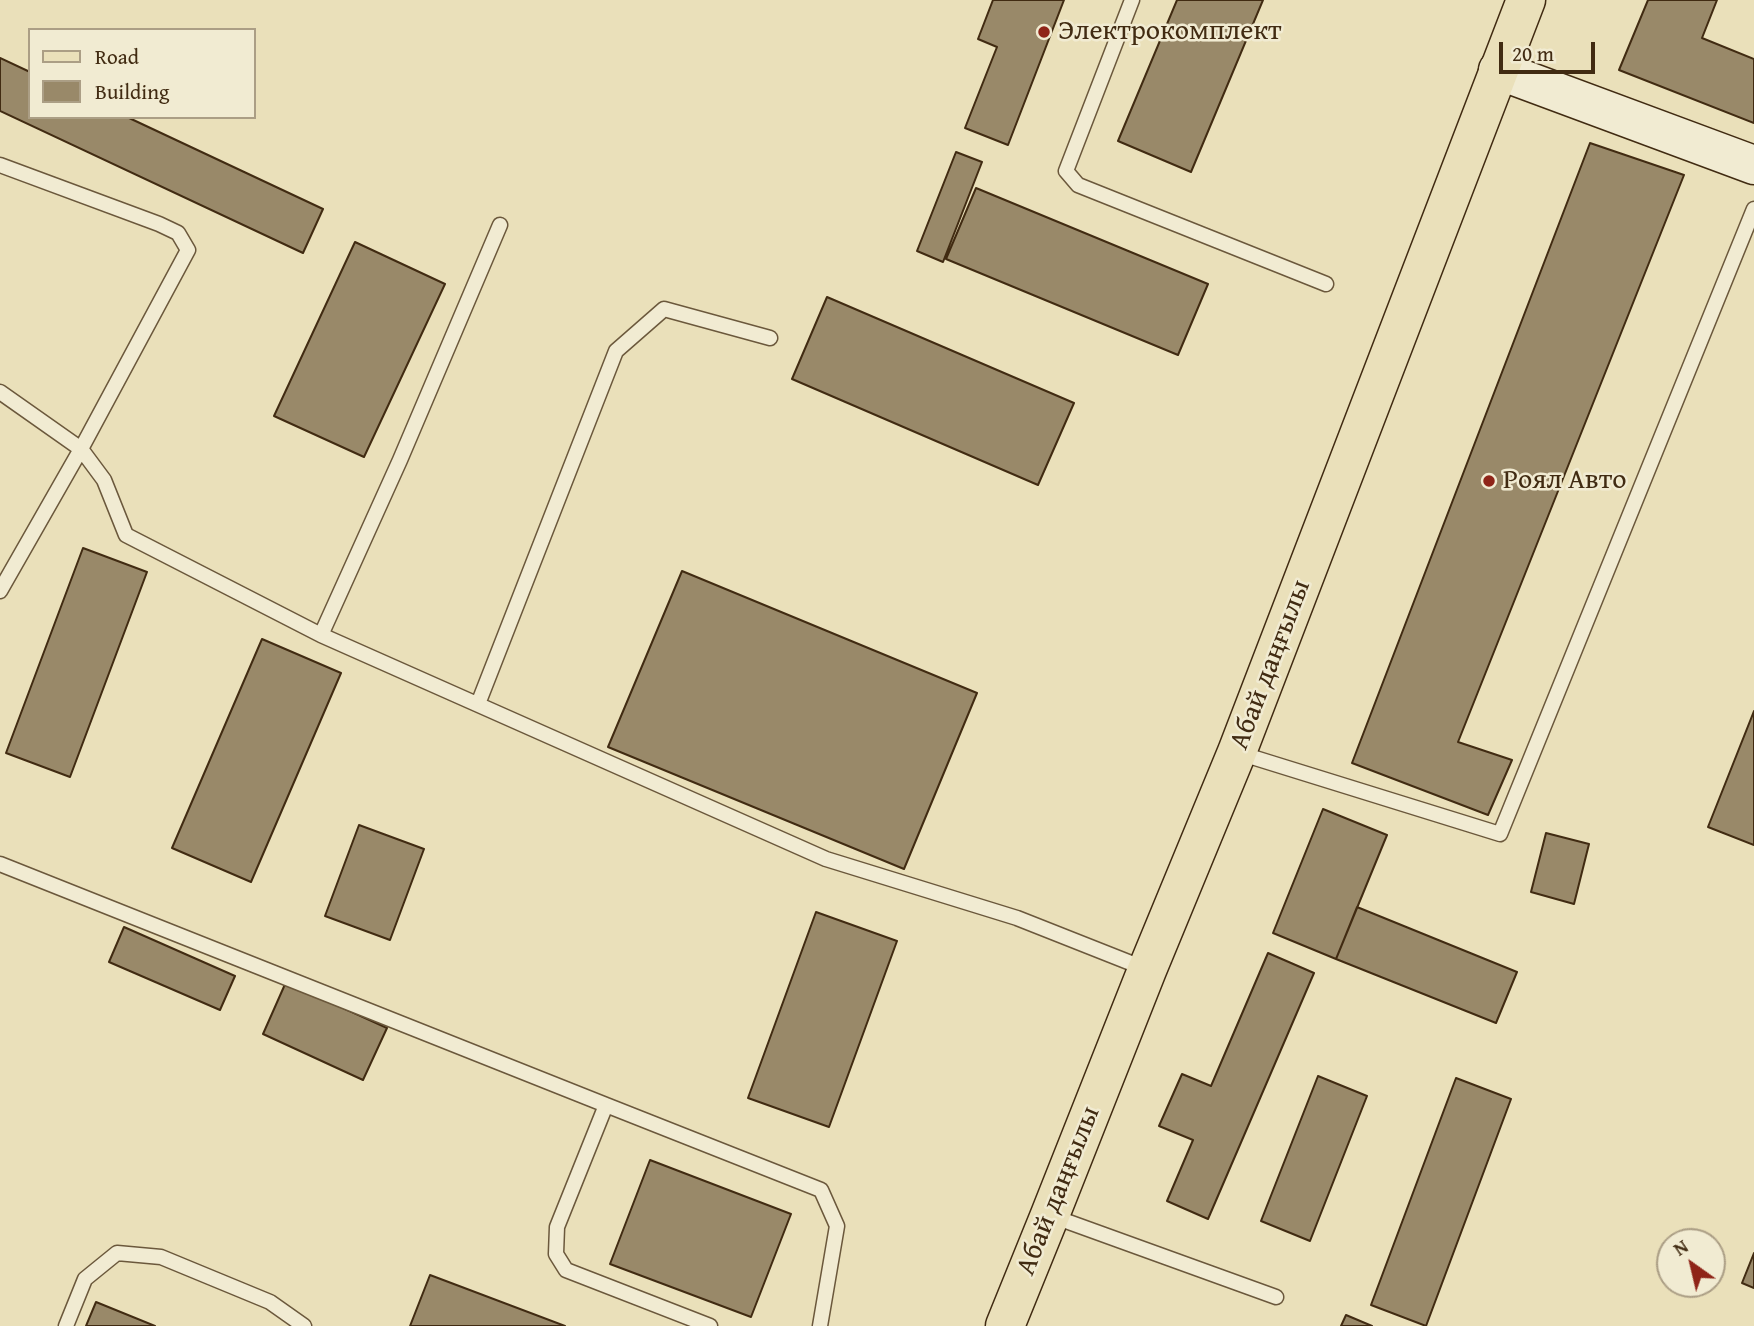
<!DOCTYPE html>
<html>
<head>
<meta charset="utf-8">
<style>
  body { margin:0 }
  #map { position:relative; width:1754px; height:1326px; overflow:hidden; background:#eae0ba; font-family:"Gentium Book Plus",serif }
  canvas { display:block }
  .legend { position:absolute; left:28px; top:28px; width:228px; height:91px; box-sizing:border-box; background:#f1ebd2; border:2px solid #ab9e85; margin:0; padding:9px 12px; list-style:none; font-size:21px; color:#412b12 }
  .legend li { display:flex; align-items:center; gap:14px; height:35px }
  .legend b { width:35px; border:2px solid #ab9e85 }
  .north { position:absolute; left:1656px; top:1228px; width:70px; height:70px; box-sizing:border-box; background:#f1ebd2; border:2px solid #ab9e85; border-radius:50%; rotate:326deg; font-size:19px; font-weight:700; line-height:28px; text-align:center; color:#412b12 }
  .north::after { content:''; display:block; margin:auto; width:24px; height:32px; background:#8f2418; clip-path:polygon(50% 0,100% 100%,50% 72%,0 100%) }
  .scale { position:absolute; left:1499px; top:42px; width:96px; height:32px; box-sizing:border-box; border:4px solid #412b12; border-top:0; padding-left:9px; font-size:21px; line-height:24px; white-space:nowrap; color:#412b12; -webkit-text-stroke:5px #f1ebd2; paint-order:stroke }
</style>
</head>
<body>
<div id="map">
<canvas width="1754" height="1326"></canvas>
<ul class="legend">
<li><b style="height:9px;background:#eae0ba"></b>Road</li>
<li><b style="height:19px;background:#998969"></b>Building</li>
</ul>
<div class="north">N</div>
<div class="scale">20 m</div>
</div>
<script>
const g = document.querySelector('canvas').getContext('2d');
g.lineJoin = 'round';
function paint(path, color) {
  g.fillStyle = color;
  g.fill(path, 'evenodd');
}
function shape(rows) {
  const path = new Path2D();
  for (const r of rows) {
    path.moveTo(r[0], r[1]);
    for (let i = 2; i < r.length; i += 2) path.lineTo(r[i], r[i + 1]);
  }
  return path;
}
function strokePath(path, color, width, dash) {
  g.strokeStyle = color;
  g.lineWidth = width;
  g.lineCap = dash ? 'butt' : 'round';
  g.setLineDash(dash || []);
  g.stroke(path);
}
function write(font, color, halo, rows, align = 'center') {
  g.font = font + ' "Gentium Book Plus",serif';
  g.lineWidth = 5;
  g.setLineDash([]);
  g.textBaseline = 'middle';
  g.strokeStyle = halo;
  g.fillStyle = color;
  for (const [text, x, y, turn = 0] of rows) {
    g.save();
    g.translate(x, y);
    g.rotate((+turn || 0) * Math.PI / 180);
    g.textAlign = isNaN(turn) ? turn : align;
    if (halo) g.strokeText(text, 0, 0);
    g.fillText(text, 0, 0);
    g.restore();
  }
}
const building = shape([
  [993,0,1064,0,1008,145,965,128,997,47,978,39,993,0],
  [1177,0,1263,0,1191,172,1118,141,1177,0],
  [1648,0,1717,0,1702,38,1754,59,1754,123,1619,70,1648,0],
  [0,58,30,72,30,117,127,117,323,209,303,253,0,111,0,58],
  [1590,143,1684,175,1458,742,1512,760,1488,815,1352,763,1590,143],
  [956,152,982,162,943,262,917,251,956,152],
  [976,188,1208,284,1178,355,946,259,976,188],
  [355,242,445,284,364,457,274,416,355,242],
  [827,297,1074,403,1038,485,792,379,827,297],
  [83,548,147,572,70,777,6,753,83,548],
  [682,571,977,693,904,869,608,747,682,571],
  [262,639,341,673,251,882,172,848,262,639],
  [1754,711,1754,845,1708,827,1754,711],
  [1323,809,1387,835,1336,959,1273,933,1323,809],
  [359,825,424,849,390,940,325,916,359,825],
  [1546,833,1589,844,1574,904,1531,892,1546,833],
  [1357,907,1517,972,1496,1023,1336,959,1357,907],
  [816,912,897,941,829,1127,748,1098,816,912],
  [124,927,235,976,220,1010,109,962,124,927],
  [1268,953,1314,973,1208,1219,1167,1201,1193,1140,1159,1126,1182,1074,1211,1086,1268,953],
  [286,982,387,1028,363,1080,263,1034,286,982],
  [1318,1076,1367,1096,1310,1241,1261,1221,1318,1076],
  [1456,1078,1511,1099,1426,1326,1371,1305,1456,1078],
  [650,1160,791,1214,751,1317,610,1264,650,1160],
  [1754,1253,1754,1288,1742,1283,1754,1253],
  [430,1275,565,1326,410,1326,430,1275],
  [96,1302,155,1326,86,1326,96,1302],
  [1346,1315,1372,1326,1341,1326,1346,1315]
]);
paint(building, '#998969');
strokePath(building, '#412b12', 2);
const lane = shape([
  [1132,0,1066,171,1078,185,1326,284],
  [0,165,159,224,178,233,188,250,81,449,0,591],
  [0,392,81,449,104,480,126,535,321,635,826,859,1017,918,1146,969],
  [321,635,400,460,500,225],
  [478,704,616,351,664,309,770,338],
  [1239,753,1500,834,1754,209],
  [0,864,606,1105,557,1227,556,1254,566,1270,710,1326],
  [606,1105,821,1190,837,1226,820,1326],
  [1052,1216,1276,1297],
  [66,1326,85,1279,117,1253,161,1257,270,1302,304,1326]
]);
const secondary = shape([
  [1498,70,1754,165]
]);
const primary = shape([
  [1005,1326,1050,1215,1147,970,1237,752,1526,0]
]);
strokePath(lane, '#6b583c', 17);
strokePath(secondary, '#412b12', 41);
strokePath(primary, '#412b12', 41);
strokePath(lane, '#f1ebd2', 14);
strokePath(secondary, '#f1ebd2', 38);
strokePath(primary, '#eae0ba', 38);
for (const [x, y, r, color] of [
  [1044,32,7,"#8f2418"],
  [1489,481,7,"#8f2418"]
]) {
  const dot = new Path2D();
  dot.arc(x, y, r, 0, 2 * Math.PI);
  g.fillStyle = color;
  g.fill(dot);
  strokePath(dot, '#f1ebd2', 2.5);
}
write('28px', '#412b12', '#f1ebd2', [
  ["Электрокомплект",1058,32],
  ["Роял Авто",1503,481]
], 'left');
write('28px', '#412b12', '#f1ebd2', [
  ["Абай даңғылы",1271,665,-69],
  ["Абай даңғылы",1059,1191,-68]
]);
</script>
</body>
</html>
